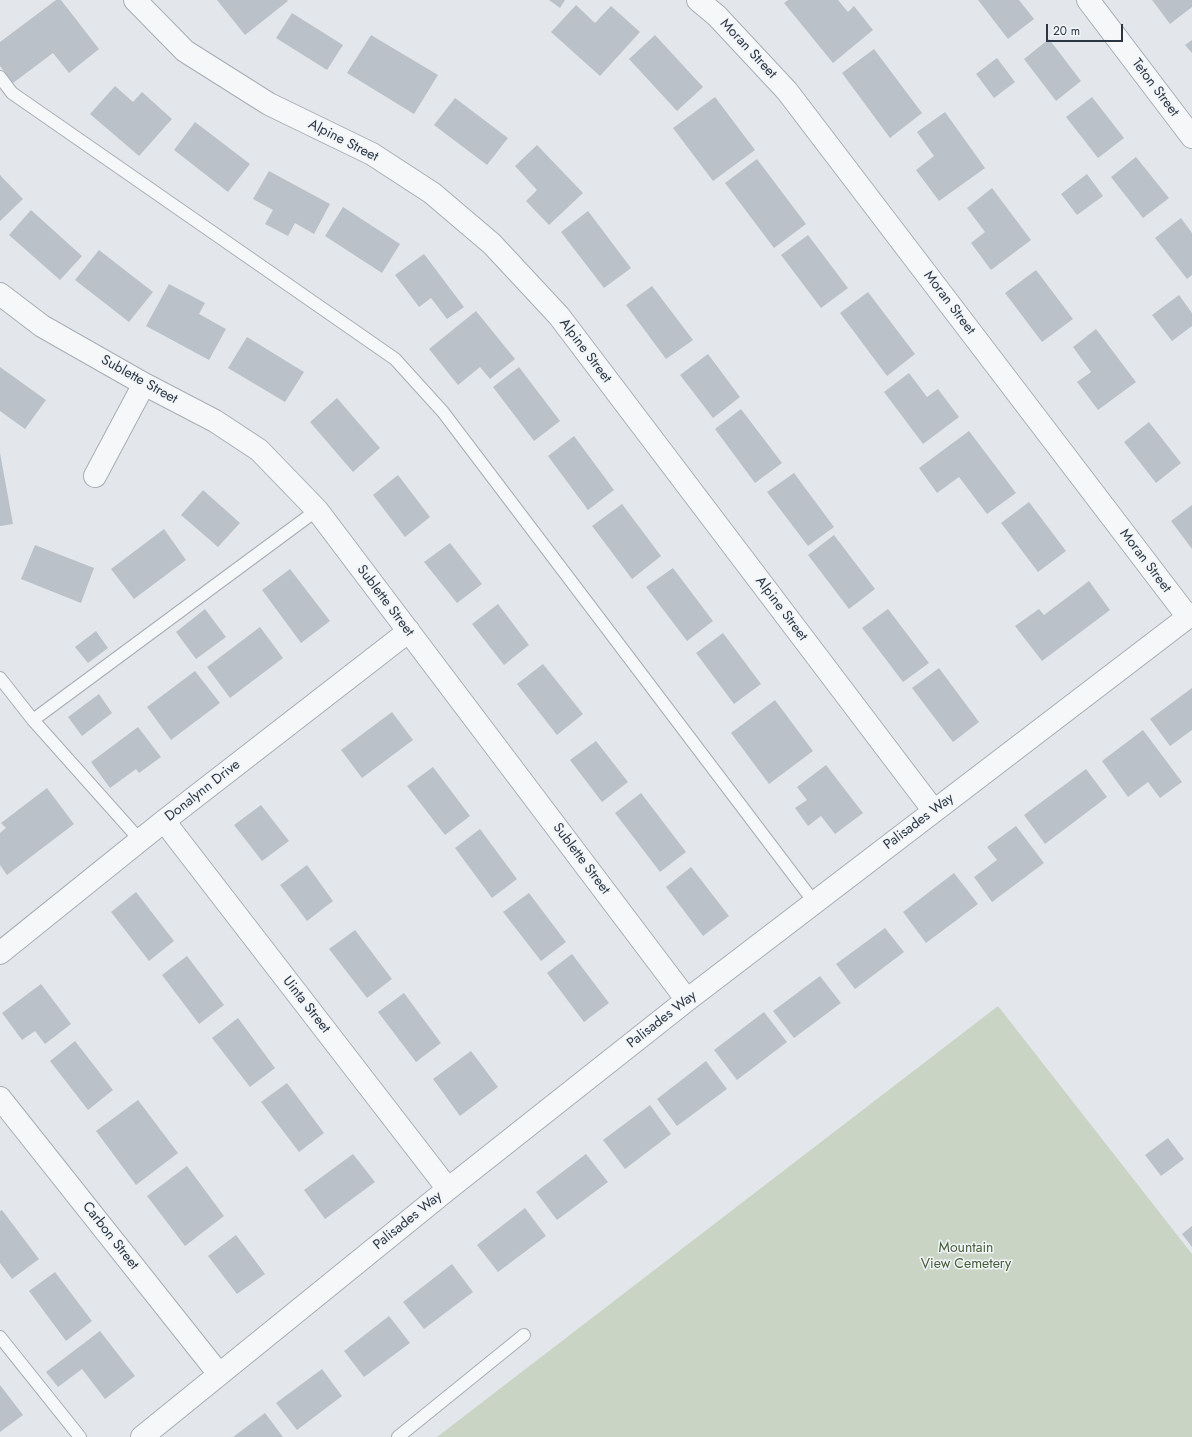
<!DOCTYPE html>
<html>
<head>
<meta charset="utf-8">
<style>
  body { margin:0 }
  #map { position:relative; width:1192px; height:1437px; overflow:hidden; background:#e3e7eb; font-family:Jost,sans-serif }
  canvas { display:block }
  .scale { position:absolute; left:1046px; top:24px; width:77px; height:18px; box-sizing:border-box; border:2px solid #2a3643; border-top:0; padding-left:5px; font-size:12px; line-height:14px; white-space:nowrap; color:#2a3643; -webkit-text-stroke:3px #f2f5f8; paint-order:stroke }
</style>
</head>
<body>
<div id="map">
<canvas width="1192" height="1437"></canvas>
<div class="scale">20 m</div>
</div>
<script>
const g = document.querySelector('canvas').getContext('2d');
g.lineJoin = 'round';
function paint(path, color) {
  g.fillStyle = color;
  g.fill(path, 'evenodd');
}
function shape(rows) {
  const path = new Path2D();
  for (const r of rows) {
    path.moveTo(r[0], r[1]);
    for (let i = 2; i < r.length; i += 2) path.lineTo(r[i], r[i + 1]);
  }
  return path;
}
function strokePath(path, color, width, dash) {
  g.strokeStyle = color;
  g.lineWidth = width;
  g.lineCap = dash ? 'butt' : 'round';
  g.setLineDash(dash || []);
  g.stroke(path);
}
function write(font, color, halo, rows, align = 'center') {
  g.font = font + ' Jost,sans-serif';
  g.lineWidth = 3;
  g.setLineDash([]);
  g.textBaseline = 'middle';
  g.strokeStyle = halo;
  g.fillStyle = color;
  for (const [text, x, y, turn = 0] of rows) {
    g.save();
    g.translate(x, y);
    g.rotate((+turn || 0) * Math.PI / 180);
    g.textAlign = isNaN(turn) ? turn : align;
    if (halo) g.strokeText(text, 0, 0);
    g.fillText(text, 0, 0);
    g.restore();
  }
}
paint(shape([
  [998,1006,1192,1254,1192,1437,437,1437]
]), '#cad4c4');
paint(shape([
  [56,0,61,0,99,49,69,73,53,53,13,83,0,66,0,42],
  [217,0,287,0,288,1,245,35],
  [549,0,565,0,560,8],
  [788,0,838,0,848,12,854,6,873,30,833,63,784,3],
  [978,0,1019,0,1034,19,1008,39],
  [1152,0,1192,0,1192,7,1170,24],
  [576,5,595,23,611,6,640,32,600,76,551,32],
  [292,13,343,45,327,70,276,38],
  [371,35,438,75,414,114,347,73],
  [655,35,703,87,677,111,629,59],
  [1049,39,1081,81,1056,101,1024,59],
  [1192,40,1192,53,1185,45],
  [874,49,922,113,890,138,842,73],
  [997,58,1015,82,994,98,976,74],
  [115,86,133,102,142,92,172,119,139,156,90,114],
  [715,97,755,150,713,181,673,128],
  [1092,97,1124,138,1098,158,1066,117],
  [455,98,508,138,487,165,434,125],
  [945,112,985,168,939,201,916,170,934,156,917,132],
  [195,122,250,164,228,192,174,150],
  [537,145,583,193,549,225,526,201,537,190,515,166],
  [1136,157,1169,198,1143,218,1111,177],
  [757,159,806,224,774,248,725,183],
  [269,171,330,204,314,234,295,223,288,236,265,224,273,210,253,199],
  [1087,174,1103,196,1077,215,1061,194],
  [0,175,23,199,0,221],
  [992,188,1031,240,991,270,971,243,985,232,967,208],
  [343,207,400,244,382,273,325,236],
  [31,210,82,256,60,280,9,235],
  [588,211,631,268,604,288,561,232],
  [1181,218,1192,233,1192,275,1187,279,1155,238],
  [808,235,848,288,821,308,781,255],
  [99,250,153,292,129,322,75,280],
  [424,254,464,307,447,319,431,298,419,307,395,275],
  [1036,270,1073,319,1042,342,1005,293],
  [169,284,205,303,199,314,226,329,209,360,146,326],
  [652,286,693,340,666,359,626,305],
  [868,292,915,354,887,376,840,313],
  [1179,295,1192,313,1192,326,1172,341,1152,315],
  [476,311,515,359,490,379,480,367,458,385,429,349],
  [1096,329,1136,382,1098,410,1077,382,1091,372,1073,347],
  [247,337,304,372,285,402,228,368],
  [708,354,740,397,713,418,680,375],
  [0,367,46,400,25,429,0,411],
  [519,367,560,421,534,441,493,387],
  [909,373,927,397,938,389,959,417,923,444,884,392],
  [337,398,380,448,353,472,310,422],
  [741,409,782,463,755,483,715,429],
  [1149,422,1181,463,1156,483,1124,442],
  [969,431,1016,493,987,514,959,477,937,493,919,468],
  [574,436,614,490,588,510,548,456],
  [0,453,13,524,0,526],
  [794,473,834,527,808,546,767,492],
  [398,475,430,517,405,537,373,495],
  [203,490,240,523,218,547,181,515],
  [1029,502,1066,551,1038,572,1001,523],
  [622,504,661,556,632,579,592,526],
  [1192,505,1192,549,1171,521],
  [164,529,186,560,134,599,111,569],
  [834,535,875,589,849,609,808,555],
  [450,543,482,584,457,603,424,562],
  [35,545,94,568,81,603,21,579],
  [673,568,713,621,687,641,646,587],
  [290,569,330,621,301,643,262,590],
  [1089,581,1110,610,1042,661,1015,626,1039,609,1044,615],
  [498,604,529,645,504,665,472,624],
  [205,609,226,637,196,659,176,632],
  [888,609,929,663,903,682,862,628],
  [260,627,283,658,230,698,207,667],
  [96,631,108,648,88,663,75,647],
  [723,633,761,684,734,704,696,653],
  [543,664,583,714,557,735,517,684],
  [939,668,979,722,953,742,912,688],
  [195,671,220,703,171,740,147,707],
  [1192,688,1192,730,1170,746,1150,719],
  [99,694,112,713,82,736,68,717],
  [775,700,813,751,769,784,731,733],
  [392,712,413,740,362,778,341,750],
  [138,727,161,757,139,773,136,769,110,788,91,762],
  [1143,730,1182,782,1160,798,1148,782,1128,797,1102,761],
  [596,741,628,782,602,802,570,760],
  [826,765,863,813,835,834,821,816,808,826,795,808,807,800,797,787],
  [433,767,470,816,445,835,407,786],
  [1086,769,1107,797,1045,844,1024,815],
  [47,788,74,824,7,875,0,865,0,833,6,828,1,823],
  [641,793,686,852,660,872,615,813],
  [261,805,289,841,262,861,234,825],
  [1016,826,1044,863,992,902,974,877,997,860,987,847],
  [480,829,517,879,492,898,455,848],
  [307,865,333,901,307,921,280,885],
  [691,867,729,916,703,936,666,887],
  [954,873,978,904,926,943,903,912],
  [136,892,174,941,149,961,111,912],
  [529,893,566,942,541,961,503,912],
  [885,928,904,952,855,989,836,964],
  [355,930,392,979,367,998,329,949],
  [572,954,609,1003,584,1022,547,973],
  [187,956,224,1005,199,1024,162,975],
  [820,976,841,1003,794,1038,773,1011],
  [41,984,71,1024,45,1044,35,1031,22,1040,2,1013],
  [404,993,441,1043,416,1062,378,1012],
  [764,1012,787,1042,737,1080,714,1050],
  [238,1018,275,1068,250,1087,212,1038],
  [75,1041,113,1090,88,1110,50,1061],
  [471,1051,498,1087,460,1116,433,1079],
  [706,1061,727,1089,677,1126,657,1099],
  [287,1083,324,1133,299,1152,261,1102],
  [138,1100,178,1153,136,1185,96,1131],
  [650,1105,671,1134,625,1169,603,1140],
  [1168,1138,1184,1159,1161,1176,1145,1155],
  [353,1154,375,1182,325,1219,304,1190],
  [586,1154,608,1182,557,1220,536,1192],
  [187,1166,224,1216,185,1246,147,1196],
  [525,1208,546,1236,498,1272,477,1245],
  [2,1210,39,1259,12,1279,0,1263,0,1211],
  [1192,1226,1192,1247,1182,1234],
  [236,1235,265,1274,237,1294,208,1256],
  [452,1264,473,1292,424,1329,403,1302],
  [55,1272,92,1321,66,1341,29,1291],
  [389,1316,410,1343,364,1377,344,1351],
  [100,1331,135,1376,105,1399,82,1369,58,1387,46,1372],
  [322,1369,342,1396,297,1430,276,1403],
  [0,1385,23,1415,0,1432],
  [265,1413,283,1437,233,1437]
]), '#bac1c8');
const service = shape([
  [0,77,12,93,395,359,443,412,814,902],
  [0,678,33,720,140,840],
  [33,720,317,510],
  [0,1337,80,1437],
  [398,1437,524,1335]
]);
const minor = shape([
  [135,0,185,51,269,104,372,154,432,193,492,244,559,316,934,811],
  [698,0,717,16,787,91,1188,617],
  [1088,0,1192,137],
  [0,294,42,326,144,384,215,421,259,450,317,510,687,1000],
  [95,476,144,384],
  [164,821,448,1189],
  [0,953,164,821,409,631],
  [0,1098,219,1374],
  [142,1437,448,1189,687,1000,1192,614]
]);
strokePath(service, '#a8aeb5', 14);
strokePath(minor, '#a8aeb5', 24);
strokePath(service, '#f5f7f9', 12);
strokePath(minor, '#f5f7f9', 22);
write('14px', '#2a3643', '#f2f5f8', [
  ["Moran Street",748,49,47],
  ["Teton Street",1155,88,53],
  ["Alpine Street",343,141,27],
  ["Moran Street",949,303,53],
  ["Alpine Street",585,351,53],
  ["Sublette Street",139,380,29],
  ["Moran Street",1145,561,53],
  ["Sublette Street",385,601,53],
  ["Alpine Street",781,609,53],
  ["Donalynn Drive",203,791,-38],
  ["Palisades Way",919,822,-37],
  ["Sublette Street",581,859,53],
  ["Uinta Street",306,1005,52],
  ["Palisades Way",662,1020,-38],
  ["Palisades Way",408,1221,-39],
  ["Carbon Street",110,1236,52]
]);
write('14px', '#445e38', '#f2f5f8', [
  ["Mountain",966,1249],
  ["View Cemetery",966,1265]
]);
</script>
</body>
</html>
